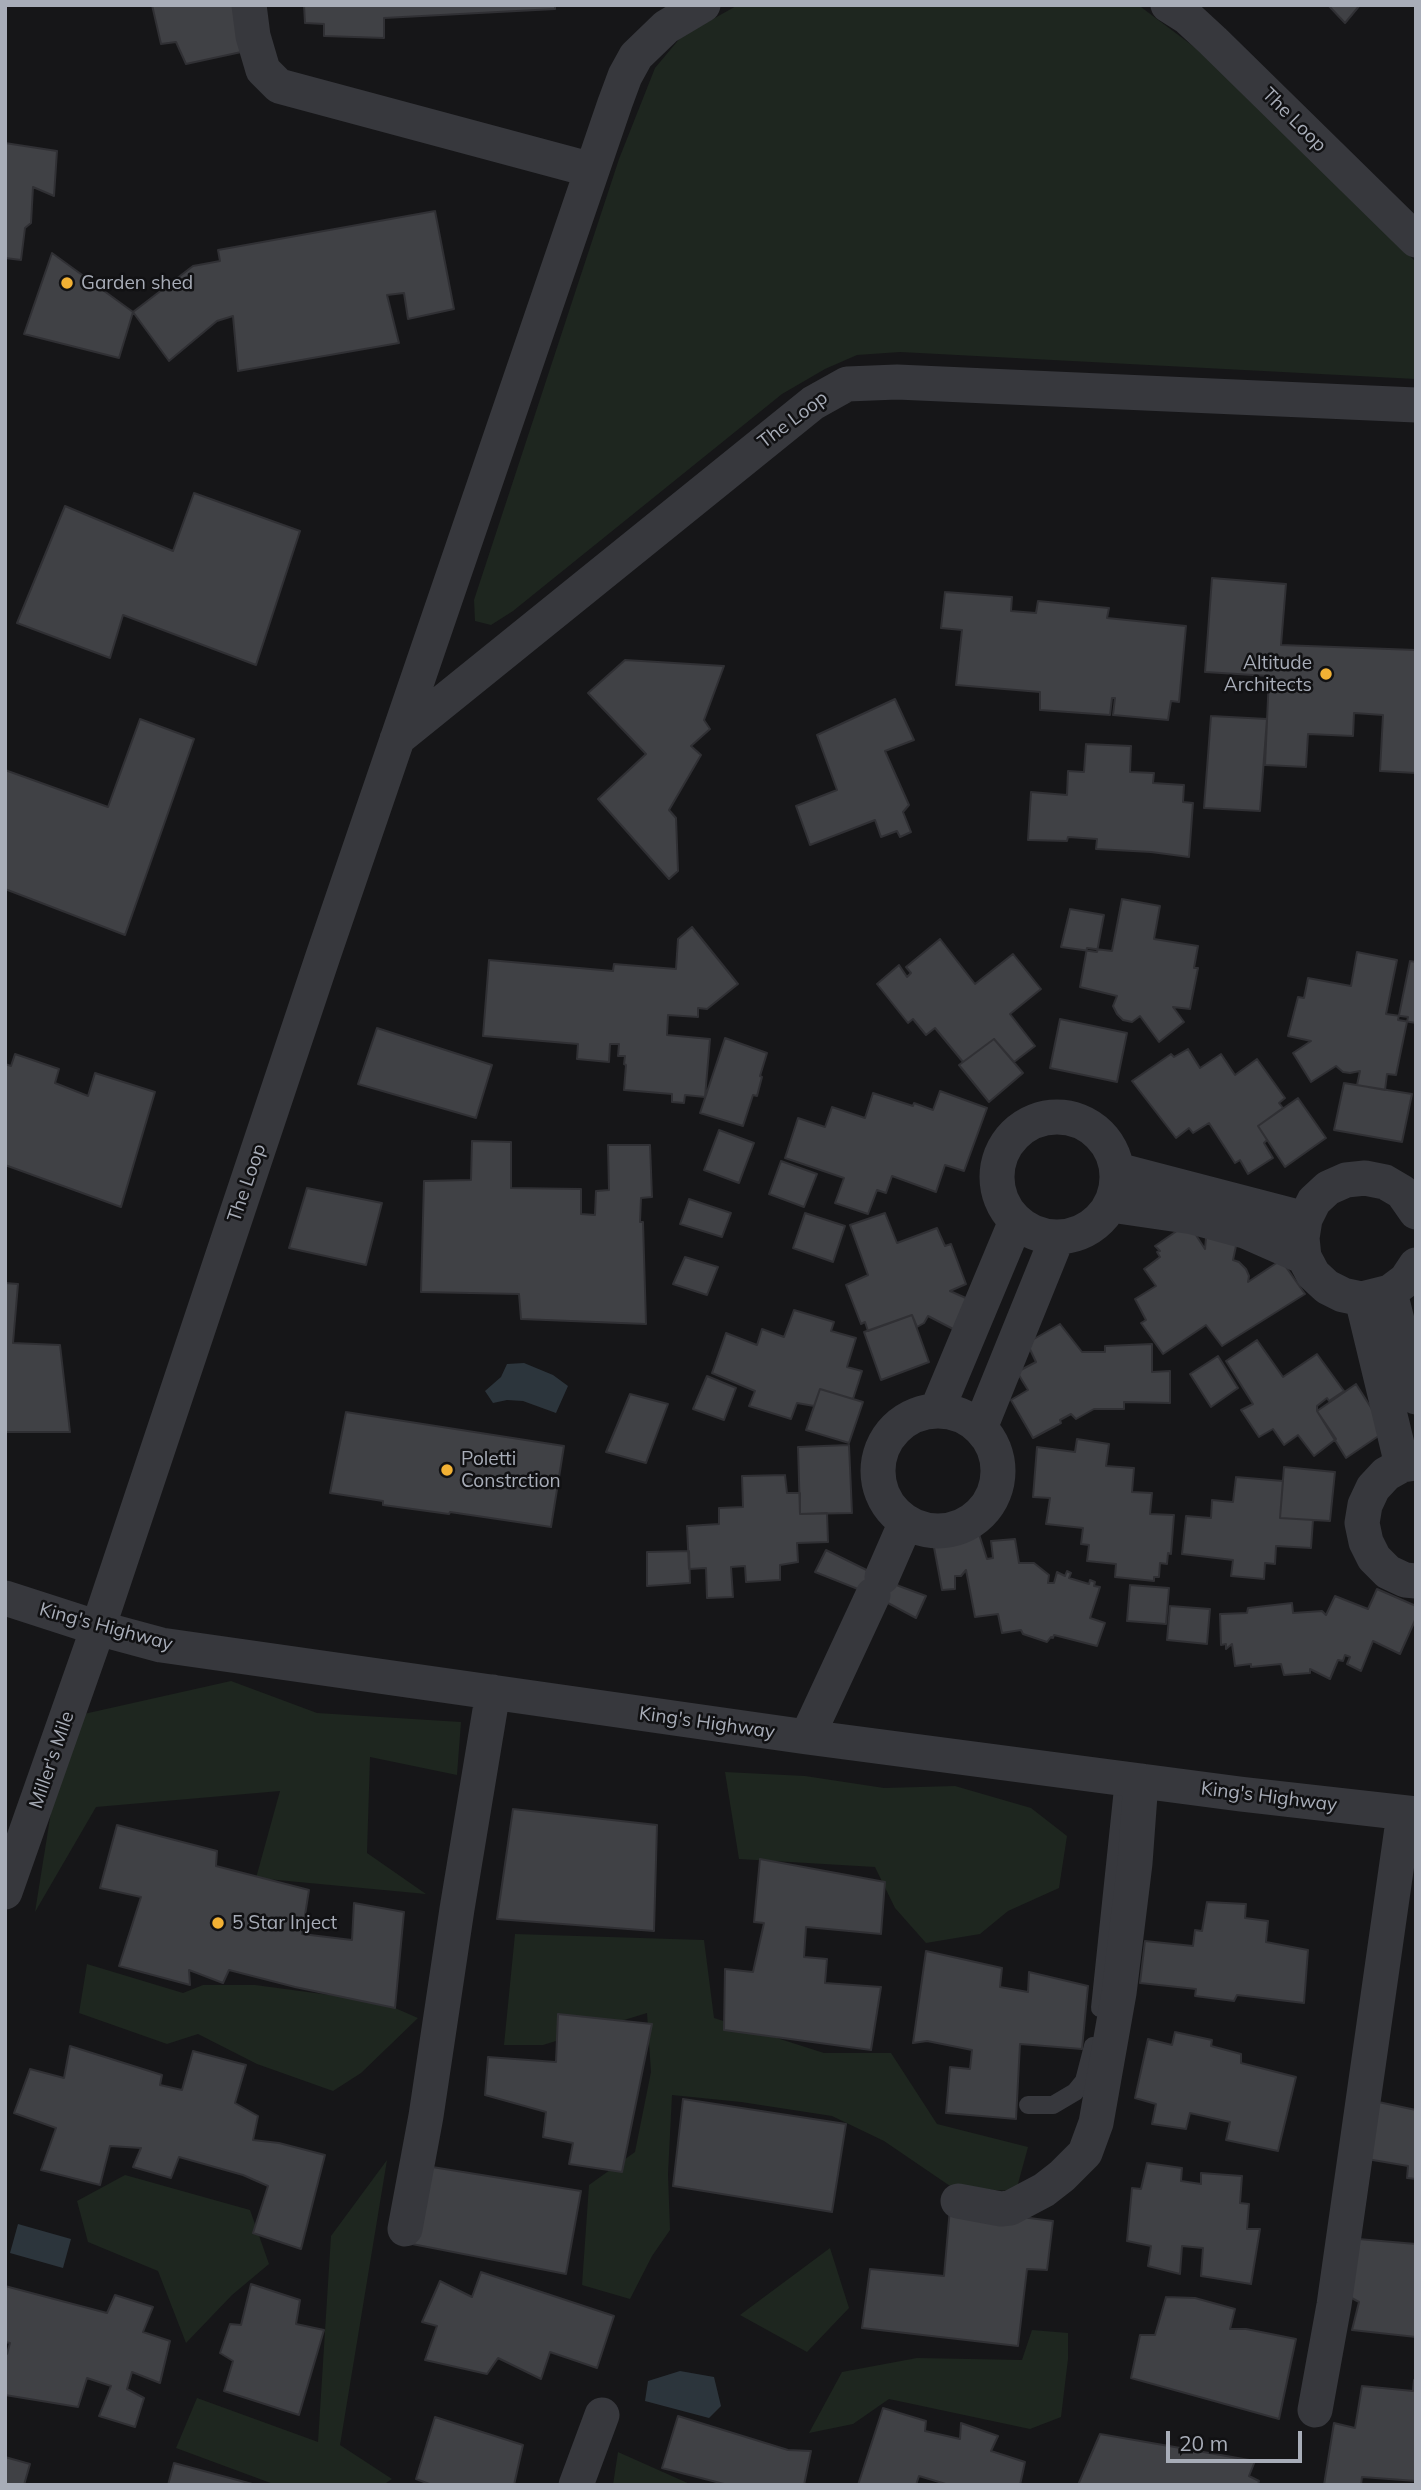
<!DOCTYPE html>
<html>
<head>
<meta charset="utf-8">
<style>
  body { margin:0 }
  #map { position:relative; width:1421px; height:2490px; overflow:hidden; background:#161618; font-family:Mulish,sans-serif }
  canvas { display:block }
  .frame { position:absolute; inset:0; border:7px solid #a8adb8; pointer-events:none }
  .scale { position:absolute; left:1166px; top:2431px; width:136px; height:32px; box-sizing:border-box; border:4px solid #a8adb8; border-top:0; padding-left:9px; font-size:21px; line-height:24px; white-space:nowrap; color:#a8adb8; -webkit-text-stroke:5px #111113; paint-order:stroke }
</style>
</head>
<body>
<div id="map">
<canvas width="1421" height="2490"></canvas>
<div class="frame"></div>
<div class="scale">20 m</div>
</div>
<script>
const g = document.querySelector('canvas').getContext('2d');
g.lineJoin = 'round';
function paint(path, color) {
  g.fillStyle = color;
  g.fill(path, 'evenodd');
}
function shape(rows) {
  const path = new Path2D();
  for (const r of rows) {
    if (r.length === 3) {
      path.moveTo(r[0] + r[2], r[1]);
      path.arc(r[0], r[1], r[2], 0, 2 * Math.PI);
      continue;
    }
    path.moveTo(r[0], r[1]);
    for (let i = 2; i < r.length; i += 2) path.lineTo(r[i], r[i + 1]);
  }
  return path;
}
function strokePath(path, color, width, dash) {
  g.strokeStyle = color;
  g.lineWidth = width;
  g.lineCap = dash ? 'butt' : 'round';
  g.setLineDash(dash || []);
  g.stroke(path);
}
function write(font, color, halo, rows, align = 'center') {
  g.font = font + ' Mulish,sans-serif';
  g.lineWidth = 5;
  g.setLineDash([]);
  g.textBaseline = 'middle';
  g.strokeStyle = halo;
  g.fillStyle = color;
  for (const [text, x, y, turn = 0] of rows) {
    g.save();
    g.translate(x, y);
    g.rotate((+turn || 0) * Math.PI / 180);
    g.textAlign = isNaN(turn) ? turn : align;
    if (halo) g.strokeText(text, 0, 0);
    g.fillText(text, 0, 0);
    g.restore();
  }
}
paint(shape([
  [738,5,1141,7,1205,55,1416,262,1416,379,900,352,857,355,825,369,782,394,513,611,491,625,475,621,474,600,619,159,655,68,681,37],
  [231,1681,317,1713,461,1722,457,1775,370,1757,367,1853,426,1894,256,1878,280,1791,96,1807,35,1912,66,1718],
  [725,1772,805,1776,884,1788,955,1786,1031,1808,1067,1836,1059,1888,1008,1911,980,1934,926,1943,895,1908,875,1867,739,1859],
  [515,1934,704,1940,714,2018,824,2053,891,2053,937,2124,1028,2147,1016,2191,953,2188,884,2141,832,2116,741,2102,672,2095,668,2174,670,2230,652,2256,630,2299,582,2285,589,2185,635,2152,651,2072,647,2013,543,2045,504,2045],
  [87,1964,183,1993,203,1985,255,1985,345,1997,395,2008,418,2018,361,2073,333,2091,257,2064,198,2034,167,2044,79,2013],
  [387,2160,340,2445,392,2479,383,2485,276,2485,176,2448,197,2398,318,2442,331,2236],
  [125,2175,250,2210,269,2264,232,2295,186,2343,158,2271,88,2242,77,2201],
  [830,2248,849,2308,807,2352,740,2315],
  [1032,2330,1068,2333,1068,2359,1061,2417,1030,2429,889,2399,853,2424,809,2433,842,2372,917,2358,1022,2360],
  [618,2452,692,2485,613,2485]
]), '#1e261f');
paint(shape([
  [524,1363,553,1375,568,1386,556,1413,523,1401,507,1400,493,1403,485,1391,501,1377,507,1364],
  [18,2224,71,2239,63,2268,10,2253],
  [680,2371,714,2377,721,2406,709,2418,645,2401,648,2381]
]), '#2c353c');
const building = shape([
  [152,5,237,5,246,51,186,64,176,42,161,44,152,5],
  [304,5,555,5,555,9,384,18,384,38,324,36,324,24,305,23,304,5],
  [1328,5,1360,5,1345,23,1328,5],
  [5,143,57,151,54,196,33,187,31,223,25,228,21,260,5,258,5,143],
  [435,211,454,309,408,319,404,293,387,295,399,343,238,371,233,316,217,321,169,361,133,312,193,266,220,261,218,250,435,211],
  [52,253,133,312,119,358,24,334,52,253],
  [194,493,300,531,256,665,123,615,110,658,17,623,65,506,173,551,194,493],
  [1212,578,1286,584,1281,645,1416,650,1416,773,1380,771,1383,715,1354,713,1353,736,1308,734,1306,767,1265,765,1269,676,1205,672,1212,578],
  [945,592,1012,597,1011,611,1036,613,1038,601,1109,608,1107,618,1186,626,1179,702,1171,701,1168,720,1113,715,1115,698,1112,698,1110,715,1040,710,1040,692,956,685,962,630,941,628,945,592],
  [625,660,724,666,704,720,710,729,691,746,701,755,669,810,676,818,678,871,669,879,598,799,646,754,588,693,625,660],
  [895,699,914,740,885,751,909,805,903,812,911,832,900,837,897,831,881,837,875,820,810,845,796,806,837,790,817,735,895,699],
  [1211,716,1267,719,1260,811,1204,808,1211,716],
  [140,719,194,739,125,935,5,889,5,770,108,807,140,719],
  [1086,744,1131,746,1130,772,1154,773,1153,783,1184,785,1183,802,1193,803,1189,857,1151,852,1096,849,1097,839,1068,837,1067,841,1028,840,1031,792,1067,795,1068,771,1084,772,1086,744],
  [1122,899,1160,906,1154,939,1198,946,1194,968,1198,968,1190,1009,1173,1007,1184,1022,1159,1042,1140,1016,1132,1022,1123,1020,1117,1014,1113,1006,1117,996,1080,987,1087,948,1112,951,1122,899],
  [1070,909,1104,915,1097,952,1061,947,1070,909],
  [692,927,738,984,707,1009,698,1008,698,1017,668,1015,667,1035,710,1039,705,1097,685,1095,684,1103,672,1102,672,1094,624,1090,626,1065,624,1064,625,1056,618,1056,619,1044,610,1044,609,1062,577,1059,578,1044,483,1036,489,960,613,971,614,964,676,969,678,939,692,927],
  [940,939,975,984,1013,954,1041,989,1010,1014,1035,1046,1014,1062,994,1039,963,1062,935,1028,926,1035,913,1019,908,1023,877,984,899,965,907,977,911,973,906,967,940,939],
  [1357,952,1397,960,1386,1014,1408,1017,1396,1075,1387,1074,1385,1090,1357,1085,1360,1071,1350,1073,1343,1072,1336,1066,1311,1082,1293,1053,1311,1041,1288,1036,1298,997,1304,998,1308,978,1351,986,1357,952],
  [1410,961,1416,962,1416,1023,1398,1020,1410,961],
  [1060,1019,1127,1033,1117,1082,1050,1068,1060,1019],
  [377,1028,492,1065,476,1118,358,1084,377,1028],
  [725,1038,767,1053,760,1076,762,1077,757,1096,753,1095,743,1126,700,1113,725,1038],
  [994,1039,1023,1073,989,1102,959,1065,994,1039],
  [1188,1049,1200,1068,1221,1054,1235,1075,1257,1059,1285,1098,1279,1103,1283,1108,1258,1126,1267,1140,1264,1143,1273,1158,1248,1174,1240,1160,1235,1163,1209,1123,1193,1133,1189,1128,1176,1138,1132,1081,1171,1054,1174,1057,1188,1049],
  [15,1054,59,1069,55,1083,88,1096,95,1073,155,1092,121,1207,5,1165,5,1064,11,1066,15,1054],
  [1344,1083,1412,1094,1402,1142,1334,1130,1344,1083],
  [940,1091,987,1108,964,1171,945,1165,936,1192,892,1176,886,1193,877,1190,868,1214,835,1203,844,1178,785,1158,798,1118,825,1127,832,1107,865,1118,873,1093,913,1106,914,1103,933,1110,940,1091],
  [1298,1098,1326,1138,1285,1167,1258,1126,1298,1098],
  [719,1130,754,1143,739,1183,704,1170,719,1130],
  [472,1141,511,1142,511,1188,581,1189,581,1214,595,1215,596,1191,609,1190,608,1145,650,1145,652,1197,641,1198,640,1222,643,1222,646,1324,521,1319,519,1294,421,1292,424,1181,471,1180,472,1141],
  [781,1161,817,1174,804,1207,769,1194,781,1161],
  [307,1188,382,1203,366,1265,289,1248,307,1188],
  [689,1199,731,1213,722,1237,680,1224,689,1199],
  [805,1213,845,1226,833,1262,793,1248,805,1213],
  [885,1213,897,1243,937,1228,945,1246,951,1244,966,1284,950,1291,968,1299,955,1330,928,1316,924,1323,917,1327,912,1315,868,1331,865,1322,861,1324,846,1285,868,1275,850,1225,885,1213],
  [1184,1226,1192,1229,1205,1249,1207,1227,1239,1232,1233,1260,1239,1262,1246,1269,1249,1276,1248,1282,1281,1260,1305,1294,1222,1346,1206,1325,1163,1354,1141,1323,1146,1320,1135,1299,1156,1286,1144,1269,1160,1257,1157,1252,1160,1251,1155,1246,1184,1226],
  [685,1257,718,1267,707,1295,673,1284,685,1257],
  [5,1283,18,1284,13,1343,60,1345,70,1432,5,1432,5,1283],
  [794,1310,834,1322,831,1331,856,1338,847,1367,862,1371,853,1399,820,1389,814,1406,797,1403,791,1419,749,1406,755,1391,712,1373,726,1333,757,1345,762,1329,784,1337,794,1310],
  [912,1315,929,1362,881,1380,864,1332,912,1315],
  [1060,1324,1082,1352,1105,1352,1105,1346,1152,1344,1152,1372,1170,1371,1170,1403,1124,1402,1124,1409,1094,1409,1076,1419,1071,1414,1060,1420,1061,1423,1033,1438,1011,1400,1028,1390,1017,1372,1036,1362,1027,1343,1060,1324],
  [1257,1340,1283,1377,1317,1354,1344,1391,1329,1401,1327,1398,1317,1406,1317,1411,1336,1439,1314,1456,1298,1435,1284,1445,1273,1429,1259,1437,1241,1410,1253,1404,1226,1361,1257,1340],
  [1218,1356,1238,1388,1211,1407,1190,1374,1218,1356],
  [707,1376,736,1388,724,1420,693,1409,707,1376],
  [1356,1384,1386,1431,1346,1458,1317,1411,1356,1384],
  [820,1389,863,1402,849,1443,806,1430,820,1389],
  [630,1394,668,1404,646,1463,606,1452,630,1394],
  [346,1412,564,1446,551,1527,450,1512,449,1514,383,1505,383,1501,330,1493,346,1412],
  [1077,1439,1109,1444,1106,1466,1134,1468,1132,1492,1152,1493,1150,1514,1174,1515,1171,1554,1168,1553,1167,1564,1160,1563,1159,1577,1154,1577,1154,1581,1115,1577,1116,1564,1087,1561,1089,1545,1081,1544,1083,1528,1046,1524,1050,1498,1033,1497,1037,1447,1075,1452,1077,1439],
  [849,1445,852,1513,800,1514,798,1447,849,1445],
  [1284,1467,1335,1472,1330,1521,1280,1518,1284,1467],
  [785,1475,787,1493,800,1493,800,1514,827,1513,828,1542,797,1543,798,1562,780,1565,780,1580,746,1582,745,1566,731,1567,733,1597,707,1598,706,1568,689,1569,687,1526,719,1524,719,1508,743,1507,742,1476,785,1475],
  [1236,1477,1283,1481,1280,1518,1313,1520,1311,1548,1276,1546,1275,1564,1265,1563,1264,1579,1231,1576,1233,1560,1182,1554,1186,1516,1211,1518,1212,1500,1233,1502,1236,1477],
  [979,1534,987,1559,993,1558,991,1541,1015,1539,1019,1563,1034,1563,1049,1575,1048,1583,1054,1583,1057,1572,1065,1576,1067,1571,1071,1573,1069,1578,1089,1584,1090,1580,1095,1582,1094,1586,1100,1587,1090,1618,1105,1623,1097,1646,1054,1635,1053,1638,1051,1637,1047,1642,1023,1634,1021,1630,1002,1633,998,1614,975,1617,966,1570,961,1576,955,1576,955,1589,942,1590,933,1542,979,1534],
  [826,1550,899,1586,926,1596,916,1618,873,1595,815,1572,826,1550],
  [689,1551,690,1583,647,1586,647,1552,689,1551],
  [1130,1585,1169,1588,1166,1624,1127,1621,1130,1585],
  [1377,1589,1416,1606,1416,1618,1400,1654,1373,1641,1361,1671,1347,1664,1350,1657,1345,1655,1343,1661,1338,1660,1330,1679,1310,1669,1310,1673,1284,1675,1281,1664,1251,1667,1251,1664,1235,1666,1232,1644,1226,1649,1226,1644,1221,1645,1220,1614,1247,1613,1248,1608,1292,1603,1293,1613,1322,1611,1326,1615,1335,1596,1368,1609,1377,1589],
  [1170,1606,1210,1609,1207,1644,1167,1640,1170,1606],
  [513,1809,657,1825,654,1931,497,1919,513,1809],
  [117,1825,217,1851,216,1866,309,1890,302,1934,352,1940,354,1903,404,1912,395,2008,295,1987,229,1970,223,1983,189,1970,190,1985,119,1966,141,1897,100,1888,117,1825],
  [760,1859,885,1882,881,1934,806,1927,804,1957,827,1959,825,1983,881,1987,871,2050,724,2030,725,1969,753,1972,764,1923,754,1922,760,1859],
  [1207,1902,1246,1904,1245,1918,1268,1921,1266,1942,1308,1950,1304,2003,1237,1995,1234,2001,1195,1996,1196,1989,1140,1983,1145,1941,1193,1946,1195,1930,1202,1931,1207,1902],
  [926,1951,1002,1968,1000,1987,1028,1992,1029,1972,1088,1986,1082,2049,1020,2044,1016,2119,946,2113,950,2067,970,2069,972,2050,927,2041,913,2043,926,1951],
  [558,2014,652,2024,622,2172,569,2164,573,2143,543,2137,546,2112,485,2095,488,2057,556,2062,558,2014],
  [1175,2032,1212,2040,1211,2046,1241,2054,1241,2063,1296,2077,1278,2151,1226,2140,1230,2122,1190,2113,1186,2129,1152,2124,1156,2104,1135,2098,1148,2039,1172,2045,1175,2032],
  [70,2046,162,2075,160,2085,182,2090,193,2051,246,2065,235,2103,258,2116,253,2140,279,2143,325,2155,301,2249,253,2233,268,2186,243,2175,179,2157,171,2178,133,2167,141,2148,110,2146,100,2185,41,2170,56,2128,14,2113,30,2069,64,2078,70,2046],
  [683,2099,846,2124,832,2212,673,2186,683,2099],
  [1369,2100,1416,2110,1416,2179,1407,2178,1408,2166,1361,2158,1369,2100],
  [1147,2163,1182,2168,1181,2181,1201,2184,1201,2173,1242,2176,1240,2203,1249,2204,1247,2229,1260,2229,1251,2284,1201,2276,1203,2248,1182,2246,1180,2274,1148,2266,1151,2246,1127,2241,1132,2188,1141,2189,1147,2163],
  [426,2166,581,2191,566,2274,412,2244,426,2166],
  [950,2208,1053,2221,1047,2270,1027,2269,1018,2346,862,2328,870,2269,944,2276,950,2208],
  [1358,2239,1416,2244,1416,2337,1352,2330,1359,2302,1348,2296,1358,2239],
  [481,2272,614,2316,597,2368,550,2352,541,2379,498,2358,487,2374,425,2360,437,2326,422,2322,440,2281,472,2297,481,2272],
  [251,2284,300,2300,296,2324,324,2330,299,2415,224,2391,233,2361,220,2353,230,2324,241,2325,251,2284],
  [5,2286,107,2313,115,2295,153,2307,143,2332,170,2341,160,2383,132,2372,127,2389,144,2398,135,2427,99,2416,111,2386,87,2378,78,2407,5,2395,5,2354,7,2354,10,2343,5,2342,5,2286],
  [1166,2297,1195,2298,1235,2309,1230,2329,1246,2329,1296,2339,1279,2419,1131,2378,1140,2335,1155,2335,1166,2297],
  [1414,2380,1416,2380,1416,2481,1362,2477,1361,2485,1324,2485,1334,2423,1355,2428,1362,2386,1413,2391,1414,2380],
  [883,2408,926,2421,925,2431,960,2439,961,2423,998,2436,991,2451,1025,2462,1020,2485,949,2485,919,2476,916,2485,858,2485,883,2408],
  [678,2416,788,2450,811,2451,804,2485,728,2485,662,2468,678,2416],
  [435,2417,523,2445,514,2485,432,2485,416,2479,435,2417],
  [1100,2434,1255,2461,1249,2476,1259,2481,1258,2485,1078,2485,1100,2434],
  [5,2457,30,2464,24,2485,5,2485,5,2457],
  [174,2463,256,2485,168,2485,174,2463]
]);
paint(building, '#404145');
strokePath(building, '#303034', 2);
strokePath(shape([
  [1100,2008,1124,1779],
  [1028,2105,1053,2105,1075,2092,1084,2081,1093,2046]
]), '#37383d', 18);
strokePath(shape([
  [249,5,253,36,263,70,279,86,592,170],
  [1168,5,1187,17,1213,41,1416,240],
  [397,739,813,403,847,384,897,382,1416,405],
  [1057,1177,60],
  [1117,1170,1305,1219],
  [1111,1205,1193,1217,1245,1231,1304,1257],
  [1416,1212,1402,1192,1385,1182,1365,1178,1346,1180,1328,1188,1314,1201,1305,1219,1302,1238,1304,1257,1313,1274,1327,1287,1343,1295,1362,1299,1390,1292,1406,1280,1416,1265],
  [1390,1292,1416,1397],
  [1362,1299,1402,1465],
  [937,1410,1016,1221],
  [938,1471,60],
  [980,1428,1057,1238],
  [1416,1463,1402,1465,1386,1474,1373,1488,1365,1505,1362,1523,1366,1542,1374,1558,1388,1572,1405,1580,1416,1581],
  [882,1577,906,1522],
  [5,1598,98,1628,161,1645,807,1737,1240,1794,1416,1814],
  [807,1737,873,1595],
  [5,1892,98,1628,323,956,615,103,625,76,636,56,666,27,703,5],
  [958,2201,1001,2209,1010,2208,1044,2190,1062,2176,1085,2153,1096,2123,1119,1993,1135,1863,1141,1781],
  [405,2229,426,2116,457,1909,493,1692],
  [1315,2410,1334,2305,1404,1814],
  [576,2485,602,2415]
]), '#37383d', 35);
for (const [x, y, r, color] of [
  [67,283,7,"#f2b134"],
  [1326,674,7,"#f2b134"],
  [447,1470,7,"#f2b134"],
  [218,1923,7,"#f2b134"]
]) {
  const dot = new Path2D();
  dot.arc(x, y, r, 0, 2 * Math.PI);
  g.fillStyle = color;
  g.fill(dot);
  strokePath(dot, '#111113', 2.5);
}
write('19px', '#a8adb8', '#111113', [
  ["The Loop",1294,120,45],
  ["The Loop",793,420,-37],
  ["The Loop",247,1183,-71],
  ["King's Highway",106,1627,15],
  ["King's Highway",707,1723,8],
  ["Miller's Mile",52,1760,-71],
  ["King's Highway",1269,1797,7]
]);
write('19px', '#a8adb8', '#111113', [
  ["Garden shed",81,283],
  ["Altitude",1312,663,"right"],
  ["Architects",1312,685,"right"],
  ["Poletti",461,1459],
  ["Constrction",461,1481],
  ["5 Star Inject",232,1923]
], 'left');
</script>
</body>
</html>
